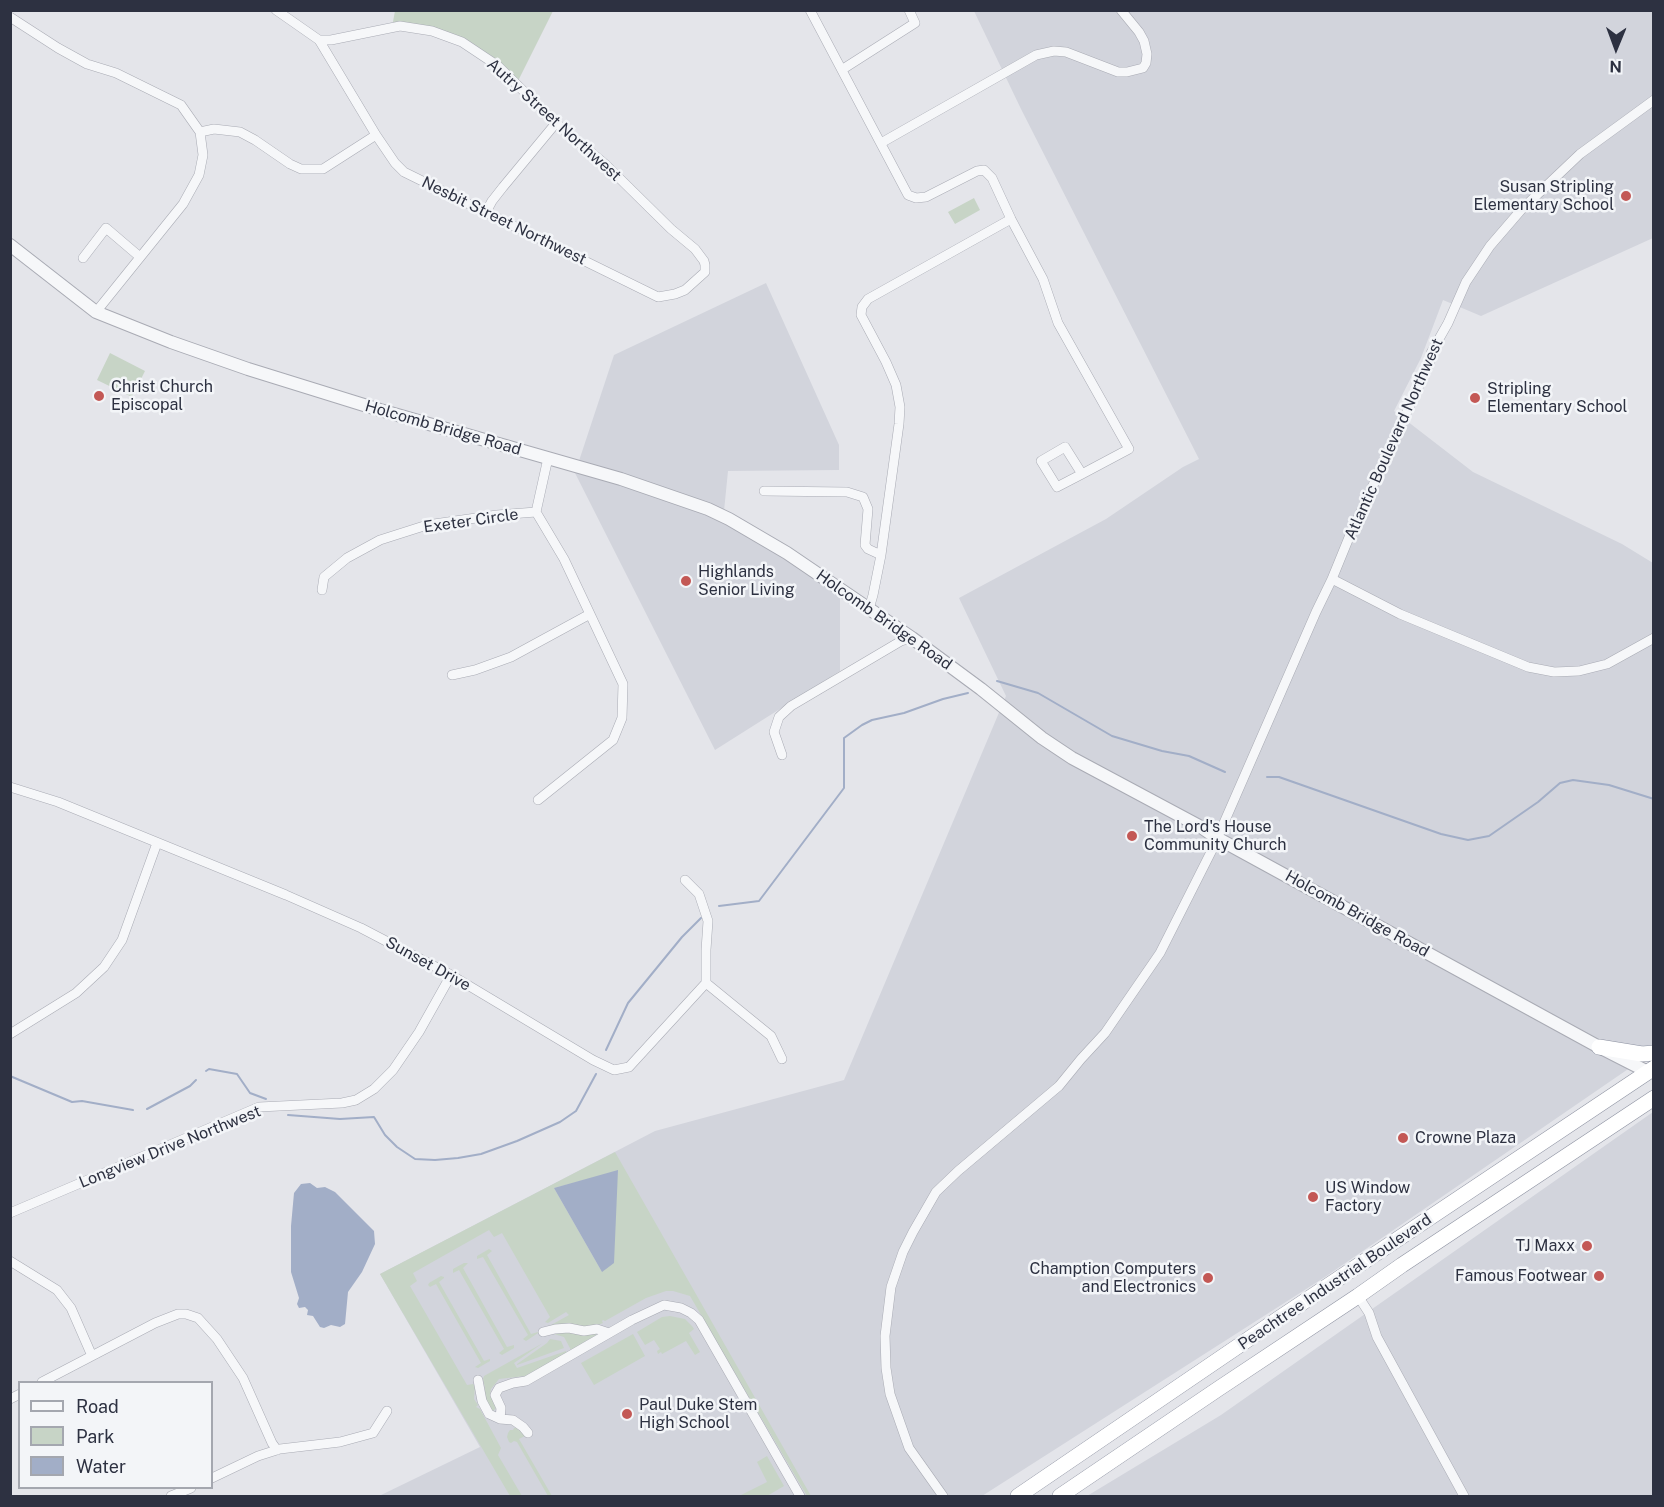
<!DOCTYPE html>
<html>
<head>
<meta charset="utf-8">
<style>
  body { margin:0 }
  #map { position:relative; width:1664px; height:1507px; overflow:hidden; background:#e4e5ea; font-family:"Public Sans",sans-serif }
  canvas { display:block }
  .frame { position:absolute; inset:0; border:12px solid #2d3141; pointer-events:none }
  .legend { position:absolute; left:18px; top:1381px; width:195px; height:108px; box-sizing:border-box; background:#f3f5f8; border:2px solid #a4a7af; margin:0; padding:8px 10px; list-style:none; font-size:18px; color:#2d3141 }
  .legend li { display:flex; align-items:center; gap:12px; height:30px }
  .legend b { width:30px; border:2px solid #a4a7af }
  .north { position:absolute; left:1586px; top:18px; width:60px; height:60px; -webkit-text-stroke:4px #f3f5f8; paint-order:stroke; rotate:181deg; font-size:16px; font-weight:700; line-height:24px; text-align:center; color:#2d3141 }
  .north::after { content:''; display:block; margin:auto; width:21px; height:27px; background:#2d3141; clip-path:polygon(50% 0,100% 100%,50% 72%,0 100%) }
</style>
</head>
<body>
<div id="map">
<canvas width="1664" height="1507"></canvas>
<div class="frame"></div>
<ul class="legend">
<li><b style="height:8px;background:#f6f7f9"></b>Road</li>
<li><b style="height:16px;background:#c7d4c6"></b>Park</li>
<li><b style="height:16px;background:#a2aec7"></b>Water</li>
</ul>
<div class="north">N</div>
</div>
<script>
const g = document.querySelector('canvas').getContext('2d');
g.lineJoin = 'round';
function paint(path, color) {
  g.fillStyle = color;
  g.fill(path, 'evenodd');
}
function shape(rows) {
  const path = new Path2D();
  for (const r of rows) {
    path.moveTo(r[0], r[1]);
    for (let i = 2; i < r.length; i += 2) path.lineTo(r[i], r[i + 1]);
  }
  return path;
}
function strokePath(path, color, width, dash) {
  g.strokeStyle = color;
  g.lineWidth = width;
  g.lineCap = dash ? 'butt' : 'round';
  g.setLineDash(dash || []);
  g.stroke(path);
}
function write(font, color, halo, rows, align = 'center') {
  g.font = font + ' "Public Sans",sans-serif';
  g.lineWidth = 5;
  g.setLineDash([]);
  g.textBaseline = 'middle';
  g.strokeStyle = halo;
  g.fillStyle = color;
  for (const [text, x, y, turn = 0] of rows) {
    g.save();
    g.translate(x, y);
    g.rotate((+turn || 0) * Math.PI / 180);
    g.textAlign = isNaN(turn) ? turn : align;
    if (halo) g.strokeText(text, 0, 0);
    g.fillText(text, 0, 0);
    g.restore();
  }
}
paint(shape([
  [974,11,1653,11,1653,238,1481,316,1443,300,1421,358,1394,411,1473,472,1622,544,1653,563,1653,1052,1325,1277,982,1496,379,1496,480,1447,380,1274,655,1131,844,1080,1006,696,959,598,1106,519,1183,467,1199,459,1021,109],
  [766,283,839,445,839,470,728,471,723,521,840,593,840,671,715,750,575,473,614,355],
  [1653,1112,1653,1496,1087,1496,1221,1415]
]), '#d2d4dc');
paint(shape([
  [395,11,553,11,517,83,462,42,392,27],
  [974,198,980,210,955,224,948,212],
  [110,353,145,371,132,397,97,380],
  [615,1152,811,1496,807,1496,690,1296,673,1291,666,1291,646,1298,605,1321,603,1320,602,1321,603,1323,598,1325,586,1328,566,1324,551,1325,569,1315,566,1312,548,1323,545,1322,550,1317,502,1233,494,1237,489,1230,413,1273,417,1281,410,1286,467,1385,473,1384,475,1386,474,1399,478,1405,476,1407,480,1409,501,1448,498,1455,522,1496,510,1496,380,1274],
  [618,1171,602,1272,554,1188],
  [489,1249,492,1251,487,1255,531,1334,538,1332,538,1333,526,1341,523,1339,528,1335,483,1257,477,1259,477,1256],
  [464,1263,468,1263,463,1268,507,1347,514,1345,514,1348,502,1355,499,1353,504,1349,459,1270,453,1273,453,1269],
  [441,1276,444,1277,444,1278,439,1282,484,1361,490,1359,490,1361,478,1368,475,1367,481,1363,436,1284,430,1287,428,1285,429,1283],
  [670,1316,685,1319,692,1326,694,1329,689,1333,700,1352,695,1355,686,1341,662,1354,661,1352,658,1354,657,1351,660,1349,654,1340,645,1345,637,1332,662,1317],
  [558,1331,596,1333,596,1335,571,1350,564,1337,554,1334,554,1333],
  [633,1334,645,1356,594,1385,581,1363],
  [550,1339,561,1341,564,1348,517,1365,517,1364,547,1343],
  [543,1343,514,1363,517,1368,566,1351,567,1353,525,1376,499,1379,491,1389,490,1395,496,1408,493,1411,491,1410,484,1398,485,1388,483,1379,484,1376],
  [514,1428,519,1428,522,1431,525,1436,519,1439,552,1496,548,1496,517,1442,514,1441,511,1443,509,1442,507,1437,508,1433,510,1430,513,1430],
  [767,1456,784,1486,767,1496,742,1496,741,1495,767,1482,757,1462]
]), '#c7d4c6');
paint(shape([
  [618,1170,614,1263,602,1272,554,1188],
  [310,1183,317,1188,325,1187,335,1192,374,1231,375,1244,362,1272,348,1292,345,1324,340,1327,331,1325,324,1328,320,1327,313,1316,307,1315,308,1310,305,1307,299,1308,297,1304,299,1298,291,1272,291,1226,294,1193,301,1184]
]), '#a2aec7');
strokePath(shape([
  [997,681,1038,693,1112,736,1162,751,1189,756,1225,772],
  [1267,777,1279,777,1441,834,1468,840,1489,836,1538,802,1560,783,1573,780,1609,785,1654,799],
  [719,906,759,901,844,788,844,738,862,725,872,720,904,713,943,699,968,693],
  [606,1050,628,1003,682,937,701,918],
  [206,1071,209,1069,237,1074,250,1093,266,1099],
  [10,1076,72,1102,82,1101,133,1110],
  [147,1109,190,1086,196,1080],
  [288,1115,340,1119,374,1117,385,1135,397,1147,415,1159,435,1160,458,1158,481,1154,517,1141,560,1122,576,1111,596,1074]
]), '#a2aec7', 2);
const minor = shape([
  [276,10,319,40,331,40,400,26,432,31,462,42,498,66,556,123,605,164,671,229,695,249,704,261,705,265,705,272,685,290,675,294,658,297,404,172,395,163,376,135,319,40],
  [810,10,908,195,916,198,926,197,977,171,984,170,992,178,1011,219,1043,279,1058,323,1129,449,1082,474,1057,487,1041,461,1065,447,1082,474],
  [10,17,58,48,87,64,116,73,181,105,200,132,203,155,199,175,183,204,96,312],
  [843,69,915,23,909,10],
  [200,132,214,129,240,132,255,140,290,164,301,169,323,169,376,135],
  [881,143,1036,55,1054,51,1066,52,1118,72,1127,72,1143,68,1146,63,1147,54,1144,41,1139,32,1121,10],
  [486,212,492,201,503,187,556,123],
  [83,258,106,228,140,257],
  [764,491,847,492,863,497,868,509,865,545,868,549,881,555],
  [1332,579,1400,614,1528,667,1554,672,1579,671,1607,664,1654,638],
  [322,590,324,577,347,558,380,540,427,525,497,515,536,512],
  [869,609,873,595,881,555,899,424,900,407,896,385,886,362,861,315,862,307,868,299,1011,219],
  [452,675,475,670,511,657,590,614],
  [782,755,774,732,779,717,791,706,901,641,912,638],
  [10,787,58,802,286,895,361,928,451,975,593,1060,614,1070,629,1067,706,983,706,950,708,921,699,894,685,880],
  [538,800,613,740,622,718,623,684,564,559,536,512,548,458],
  [706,983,771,1036,782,1059],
  [10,1034,76,993,104,967,122,940,157,843],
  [10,1213,259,1107,342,1103,356,1100,374,1089,393,1070,419,1032,451,975],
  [10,1261,57,1290,71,1308,92,1356],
  [1358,1296,1369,1313,1377,1337,1464,1496],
  [543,1332,555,1329,569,1328,584,1331,597,1329,609,1333],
  [478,1380,482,1401,489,1414,500,1419,513,1420,523,1427,528,1433],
  [42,1382,155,1323,178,1314,186,1314,198,1318,217,1339,243,1378,272,1443,277,1450],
  [10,1399,20,1394],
  [500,1419,501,1408,495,1395,499,1388,513,1383,526,1381,632,1320,664,1305,681,1308,691,1313,699,1320,800,1496],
  [212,1478,258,1456,280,1449,340,1442,373,1433,387,1411],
  [171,1496,191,1488],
  [943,1496,909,1448,890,1394,886,1368,885,1336,891,1287,903,1252,913,1232,936,1192,958,1171,1059,1086,1081,1059,1105,1033,1160,953,1213,848,1316,612,1332,579,1350,535,1430,362,1431,353,1448,323,1466,282,1490,246,1521,210,1580,154,1654,100]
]);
const tertiary = shape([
  [10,245,96,312,171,342,248,369,380,410,621,479,708,509,729,519,787,553,912,638,981,689,1042,738,1072,758,1201,827,1217,838,1599,1047,1648,1072]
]);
const trunk = shape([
  [1599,1047,1642,1054,1654,1053],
  [1018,1496,1278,1319,1654,1068],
  [1060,1496,1218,1389,1358,1296,1402,1265,1654,1098]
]);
strokePath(minor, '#a9abb4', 10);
strokePath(tertiary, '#a9abb4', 14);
strokePath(trunk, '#8c91a0', 16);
strokePath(minor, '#f6f7f9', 9);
strokePath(tertiary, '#f6f7f9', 12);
strokePath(trunk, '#fff', 15);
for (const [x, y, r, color] of [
  [1626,196,6,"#c35855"],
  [99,396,6,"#c35855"],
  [1475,398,6,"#c35855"],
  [686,581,6,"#c35855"],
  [1132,836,6,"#c35855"],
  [1403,1138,6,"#c35855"],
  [1313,1197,6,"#c35855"],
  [1587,1246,6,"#c35855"],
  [1599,1276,6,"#c35855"],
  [1208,1278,6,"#c35855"],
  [627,1414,6,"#c35855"]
]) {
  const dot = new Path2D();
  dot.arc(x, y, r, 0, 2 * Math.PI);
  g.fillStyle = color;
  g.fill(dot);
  strokePath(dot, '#f3f5f8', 2);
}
write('16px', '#2d3141', '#f3f5f8', [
  ["Autry Street Northwest",554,120,42],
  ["Nesbit Street Northwest",504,221,26],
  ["Holcomb Bridge Road",443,428,16],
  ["Atlantic Boulevard Northwest",1394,439,-66],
  ["Exeter Circle",471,521,-8],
  ["Holcomb Bridge Road",884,620,35],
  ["Holcomb Bridge Road",1357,914,29],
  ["Sunset Drive",428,964,29],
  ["Longview Drive Northwest",170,1147,-22],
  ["Peachtree Industrial Boulevard",1335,1282,-34]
]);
write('16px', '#2d3141', '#f3f5f8', [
  ["Susan Stripling",1614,187,"right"],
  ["Elementary School",1614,205,"right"],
  ["Christ Church",111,387],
  ["Episcopal",111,405],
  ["Stripling",1487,389],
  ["Elementary School",1487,407],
  ["Highlands",698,572],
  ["Senior Living",698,590],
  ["The Lord's House",1144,827],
  ["Community Church",1144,845],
  ["Crowne Plaza",1415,1138],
  ["US Window",1325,1188],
  ["Factory",1325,1206],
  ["TJ Maxx",1575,1246,"right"],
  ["Chamption Computers",1196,1269,"right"],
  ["and Electronics",1196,1287,"right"],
  ["Famous Footwear",1587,1276,"right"],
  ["Paul Duke Stem",639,1405],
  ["High School",639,1423]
], 'left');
</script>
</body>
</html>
